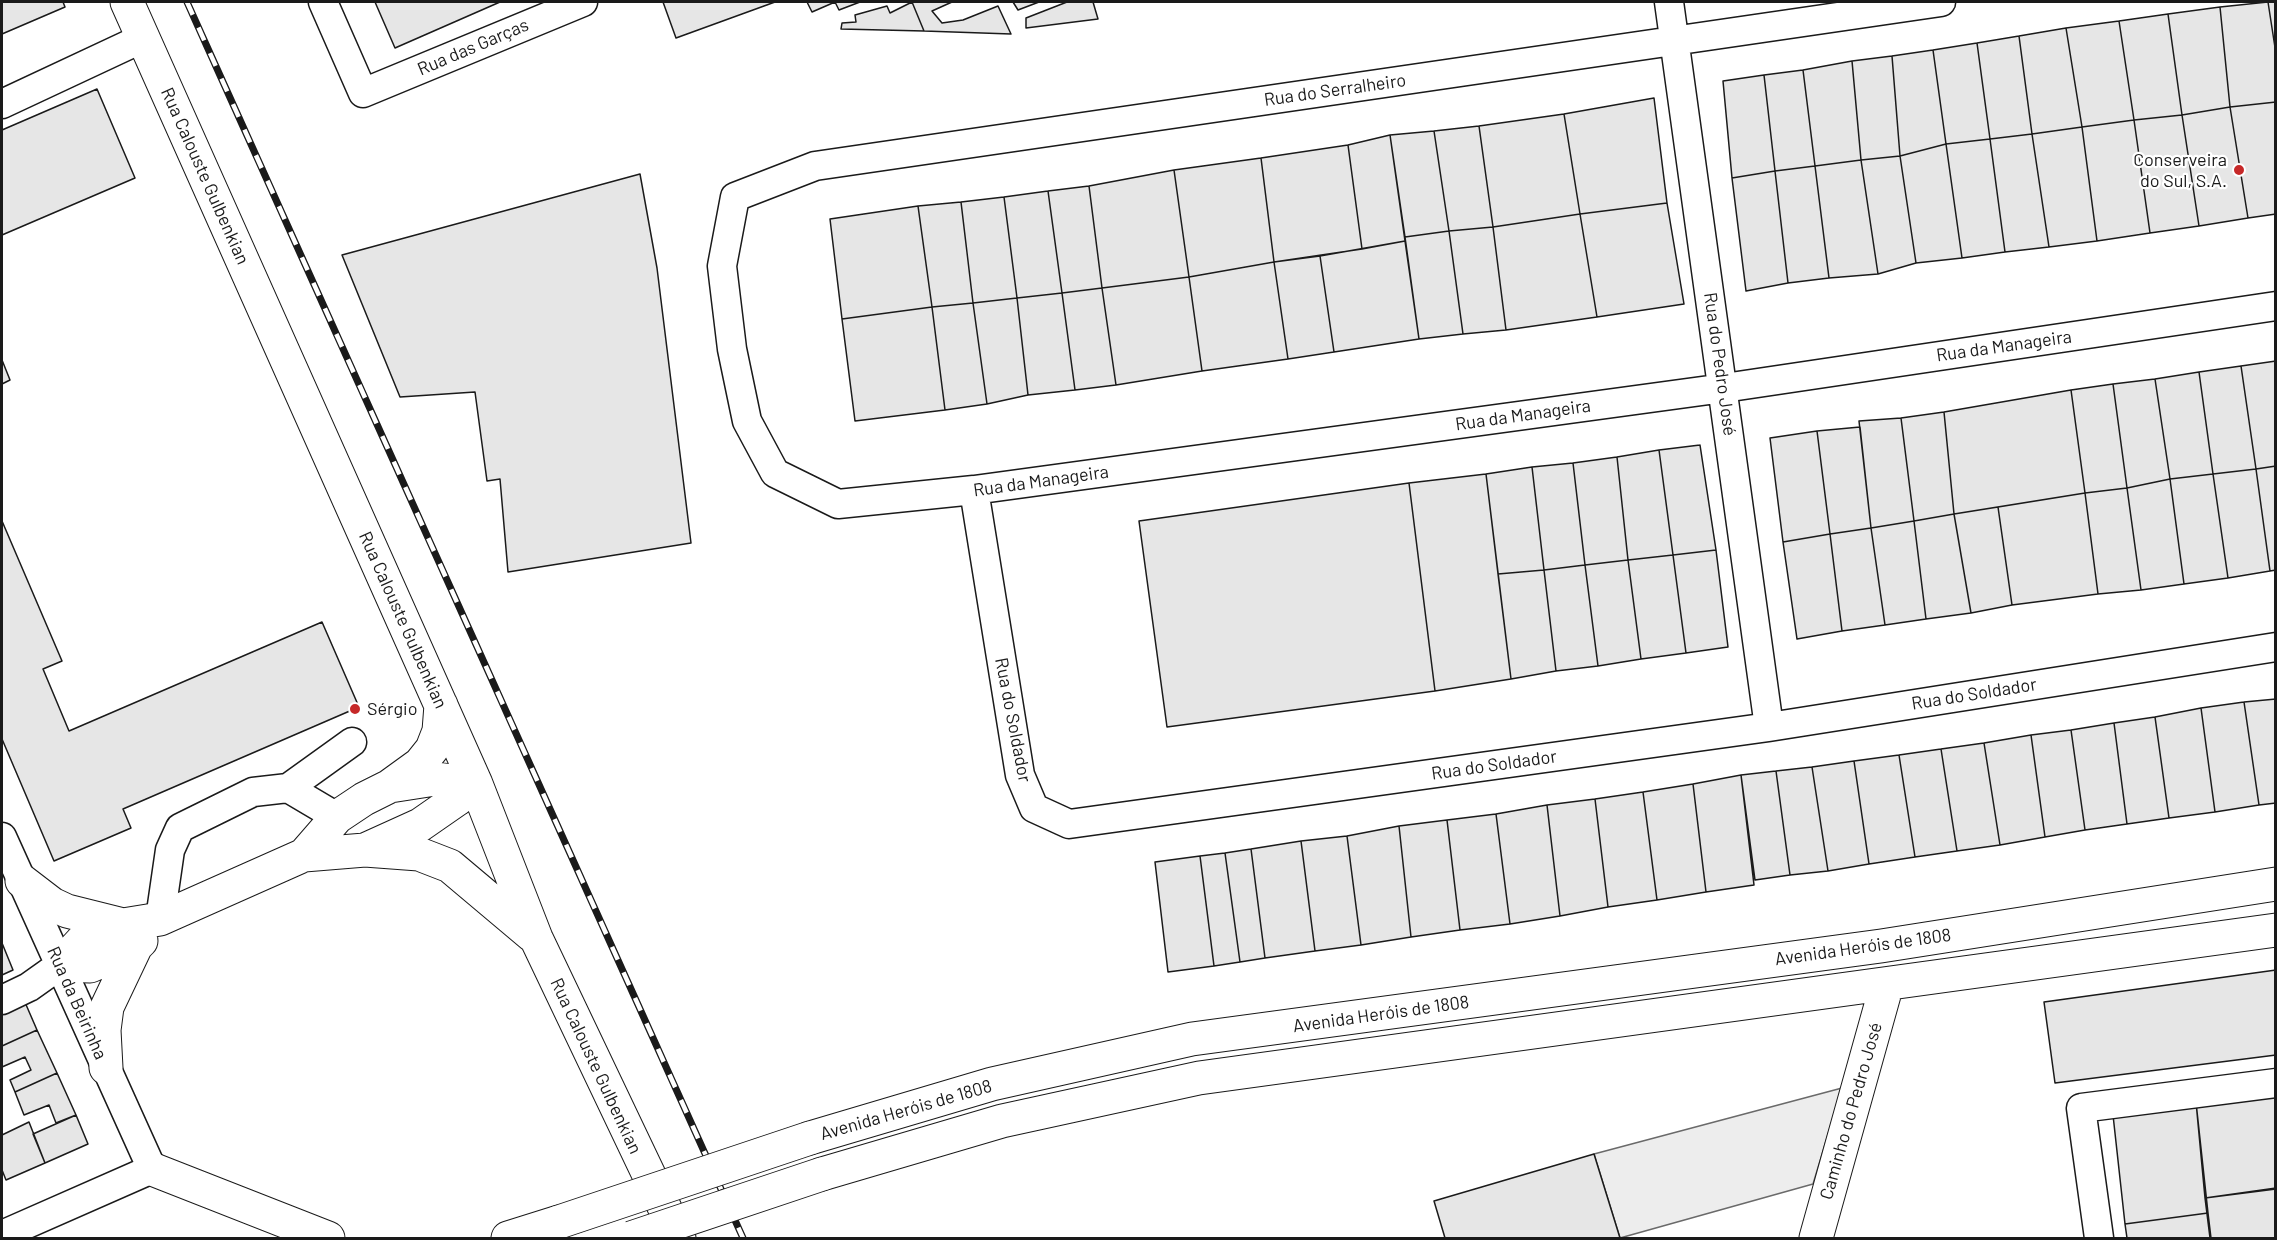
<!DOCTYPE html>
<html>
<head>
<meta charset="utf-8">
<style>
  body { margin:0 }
  #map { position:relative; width:2277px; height:1240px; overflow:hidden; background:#fff; font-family:Barlow,sans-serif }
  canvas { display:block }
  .frame { position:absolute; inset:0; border:3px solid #1a1a1a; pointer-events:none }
</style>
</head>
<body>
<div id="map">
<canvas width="2277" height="1240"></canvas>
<div class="frame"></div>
</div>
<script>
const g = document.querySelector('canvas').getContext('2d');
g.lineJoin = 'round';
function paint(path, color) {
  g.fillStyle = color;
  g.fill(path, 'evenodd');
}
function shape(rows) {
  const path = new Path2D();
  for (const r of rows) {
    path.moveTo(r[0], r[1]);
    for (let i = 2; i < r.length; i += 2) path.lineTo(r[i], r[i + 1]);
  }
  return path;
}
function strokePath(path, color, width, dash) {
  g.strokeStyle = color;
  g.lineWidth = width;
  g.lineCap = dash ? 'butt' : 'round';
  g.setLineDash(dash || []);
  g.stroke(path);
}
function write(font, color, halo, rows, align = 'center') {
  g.font = font + ' Barlow,sans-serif';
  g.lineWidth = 4.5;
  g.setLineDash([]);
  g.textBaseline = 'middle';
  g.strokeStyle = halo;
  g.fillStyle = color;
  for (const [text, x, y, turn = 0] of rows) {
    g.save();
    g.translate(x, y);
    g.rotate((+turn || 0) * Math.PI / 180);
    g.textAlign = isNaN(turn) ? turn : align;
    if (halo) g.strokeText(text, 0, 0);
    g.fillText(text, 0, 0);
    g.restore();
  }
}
const built = shape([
  [1842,1088,1813,1184,1620,1238,1594,1154,1842,1088]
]);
paint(built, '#ededed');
strokePath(built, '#6a6a6a', 1.5);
const building = shape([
  [2,2,63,2,65,7,2,34,2,2],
  [375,2,500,2,395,48,375,2],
  [663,2,775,2,676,38,663,2],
  [807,2,860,2,839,10,835,2,812,12,807,2],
  [912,2,952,2,932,11,942,23,963,20,998,6,1011,34,924,31,912,2],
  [912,2,924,31,841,29,842,23,856,22,855,15,887,6,890,13,912,2],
  [1013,2,1039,2,1018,10,1013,2],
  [1067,2,1093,2,1098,19,1026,28,1026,18,1067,2],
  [2268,2,2276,2,2276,54,2268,2],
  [2268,2,2276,54,2276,102,2230,107,2220,7,2268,2],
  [2220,7,2230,107,2182,115,2168,14,2220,7],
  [2168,14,2182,115,2134,120,2119,21,2168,14],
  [2119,21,2134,120,2082,127,2066,28,2119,21],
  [2066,28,2082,127,2032,134,2019,36,2066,28],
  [2019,36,2032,134,1990,139,1977,43,2019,36],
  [1977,43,1990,139,1946,144,1933,50,1977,43],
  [1933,50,1946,144,1900,156,1892,56,1933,50],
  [1892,56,1900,156,1861,160,1852,61,1892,56],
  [1852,61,1861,160,1815,166,1803,70,1852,61],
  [1803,70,1815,166,1775,171,1764,75,1803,70],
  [1764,75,1775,171,1732,178,1723,81,1764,75],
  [97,89,135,178,2,235,2,130,97,89],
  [1654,98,1667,203,1580,214,1564,114,1654,98],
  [2276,102,2276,214,2248,218,2230,107,2276,102],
  [2230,107,2248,218,2199,226,2182,115,2230,107],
  [1564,114,1580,214,1493,227,1479,126,1564,114],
  [2182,115,2199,226,2150,233,2134,120,2182,115],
  [2134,120,2150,233,2097,241,2082,127,2134,120],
  [1479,126,1493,227,1449,231,1434,131,1479,126],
  [2082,127,2097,241,2049,247,2032,134,2082,127],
  [1434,131,1449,231,1405,237,1390,135,1434,131],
  [2032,134,2049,247,2005,252,1990,139,2032,134],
  [1390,135,1405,241,1362,249,1348,145,1390,135],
  [1990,139,2005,252,1962,258,1946,144,1990,139],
  [1946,144,1962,258,1916,263,1900,156,1946,144],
  [1348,145,1362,249,1274,262,1261,158,1348,145],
  [1900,156,1916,263,1878,274,1861,160,1900,156],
  [1261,158,1274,262,1189,277,1174,170,1261,158],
  [1861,160,1878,274,1829,278,1815,166,1861,160],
  [1815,166,1829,278,1788,283,1775,171,1815,166],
  [1174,170,1189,277,1102,288,1089,186,1174,170],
  [1775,171,1788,283,1746,291,1732,178,1775,171],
  [640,174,657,268,691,543,508,572,500,479,487,481,475,392,400,397,342,255,640,174],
  [1089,186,1102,288,1062,293,1048,191,1089,186],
  [1048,191,1062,293,1017,298,1004,197,1048,191],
  [1004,197,1017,298,973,303,961,202,1004,197],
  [961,202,973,303,932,307,918,206,961,202],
  [1667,203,1684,304,1597,317,1580,214,1667,203],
  [918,206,932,307,842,319,830,219,918,206],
  [1580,214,1597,317,1506,330,1493,227,1580,214],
  [1493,227,1506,330,1463,334,1449,231,1493,227],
  [1449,231,1463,334,1419,339,1405,237,1449,231],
  [1405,241,1419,339,1334,352,1320,256,1405,241],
  [1320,256,1334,352,1288,359,1274,262,1320,256],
  [1274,262,1288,359,1202,371,1189,277,1274,262],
  [1189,277,1202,371,1116,385,1102,288,1189,277],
  [1102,288,1116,385,1075,390,1062,293,1102,288],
  [1062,293,1075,390,1028,395,1017,298,1062,293],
  [1017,298,1028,395,987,404,973,303,1017,298],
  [973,303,987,404,945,410,932,307,973,303],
  [932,307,945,410,855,421,842,319,932,307],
  [2,360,10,380,2,384,2,360],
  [2276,361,2276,466,2256,469,2241,366,2276,361],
  [2241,366,2256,469,2213,474,2199,372,2241,366],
  [2199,372,2213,474,2170,479,2155,379,2199,372],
  [2155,379,2170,479,2127,488,2113,384,2155,379],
  [2113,384,2127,488,2085,493,2071,390,2113,384],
  [2071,390,2085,493,1954,514,1944,412,2071,390],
  [1944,412,1954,514,1914,521,1901,418,1944,412],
  [1901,418,1914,521,1871,528,1859,421,1901,418],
  [1860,427,1871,528,1830,534,1817,431,1860,427],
  [1817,431,1830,534,1783,542,1770,438,1817,431],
  [1700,445,1716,550,1673,555,1659,450,1700,445],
  [1659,450,1673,555,1628,560,1617,457,1659,450],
  [1617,457,1628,560,1585,565,1573,463,1617,457],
  [1573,463,1585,565,1544,570,1532,467,1573,463],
  [2276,466,2276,570,2270,571,2256,469,2276,466],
  [1532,467,1544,570,1498,574,1486,474,1532,467],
  [2256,469,2270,571,2228,578,2213,474,2256,469],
  [1486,474,1511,679,1435,691,1409,483,1486,474],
  [2213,474,2228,578,2184,584,2170,479,2213,474],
  [2170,479,2184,584,2141,590,2127,488,2170,479],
  [1409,483,1435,691,1167,727,1139,521,1409,483],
  [2127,488,2141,590,2098,594,2085,493,2127,488],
  [2085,493,2098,594,2012,605,1998,507,2085,493],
  [1998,507,2012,605,1971,613,1954,514,1998,507],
  [1954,514,1971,613,1926,619,1914,521,1954,514],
  [2,521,62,661,43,669,69,731,322,622,359,707,123,809,131,828,54,861,2,739,2,521],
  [1914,521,1926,619,1885,625,1871,528,1914,521],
  [1871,528,1885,625,1842,631,1830,534,1871,528],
  [1830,534,1842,631,1797,639,1783,542,1830,534],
  [1716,550,1728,647,1686,653,1673,555,1716,550],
  [1673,555,1686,653,1641,659,1628,560,1673,555],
  [1628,560,1641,659,1598,666,1585,565,1628,560],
  [1585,565,1598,666,1556,671,1544,570,1585,565],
  [1544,570,1556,671,1511,679,1498,574,1544,570],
  [2276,699,2276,803,2259,805,2244,702,2276,699],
  [2244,702,2259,805,2215,812,2201,708,2244,702],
  [2201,708,2215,812,2169,818,2155,717,2201,708],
  [2155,717,2169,818,2127,824,2114,723,2155,717],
  [2114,723,2127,824,2085,830,2071,730,2114,723],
  [2071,730,2085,830,2045,837,2031,735,2071,730],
  [2031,735,2045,837,2000,845,1984,743,2031,735],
  [1984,743,2000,845,1957,851,1941,749,1984,743],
  [1941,749,1957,851,1915,857,1899,755,1941,749],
  [1899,755,1915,857,1869,864,1854,761,1899,755],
  [1854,761,1869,864,1828,871,1812,767,1854,761],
  [1812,767,1828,871,1790,875,1776,771,1812,767],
  [1776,771,1790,875,1755,880,1741,775,1776,771],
  [1741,775,1754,885,1706,892,1693,784,1741,775],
  [1693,784,1706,892,1657,900,1643,792,1693,784],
  [1643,792,1657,900,1608,907,1595,799,1643,792],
  [1595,799,1608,907,1560,916,1547,805,1595,799],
  [1547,805,1560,916,1510,924,1496,814,1547,805],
  [1496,814,1510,924,1460,930,1447,820,1496,814],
  [1447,820,1460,930,1411,937,1399,826,1447,820],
  [1399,826,1411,937,1361,945,1347,836,1399,826],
  [1347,836,1361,945,1315,951,1301,841,1347,836],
  [1301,841,1315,951,1265,958,1251,849,1301,841],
  [1251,849,1265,958,1240,962,1225,853,1251,849],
  [1225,853,1240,962,1214,966,1200,856,1225,853],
  [1200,856,1214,966,1168,972,1155,862,1200,856],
  [2,943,13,970,2,975,2,943],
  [2276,970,2276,1055,2055,1083,2044,1002,2276,970],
  [24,1000,37,1030,2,1046,2,1010,24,1000],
  [37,1030,57,1073,15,1092,10,1080,31,1070,25,1057,2,1067,2,1046,37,1030],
  [57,1073,76,1115,56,1123,49,1105,24,1115,15,1092,57,1073],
  [2276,1093,2276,1189,2205,1198,2196,1102,2276,1093],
  [2196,1102,2208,1213,2125,1224,2113,1115,2196,1102],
  [76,1115,88,1144,45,1163,33,1134,76,1115],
  [29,1122,45,1163,6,1180,2,1170,2,1135,29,1122],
  [1594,1154,1620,1238,1445,1238,1434,1201,1594,1154],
  [2276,1188,2276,1238,2210,1238,2205,1198,2276,1188],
  [2208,1213,2211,1238,2127,1238,2125,1224,2208,1213]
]);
paint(building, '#e6e6e6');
strokePath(building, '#1a1a1a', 1.5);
const street = shape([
  [323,2,363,93,583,2],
  [1669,2,1769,727],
  [1941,2,815,166,735,197,722,266,732,349,747,421,775,473,838,504,974,490,1724,388,2276,306],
  [2,104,143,38],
  [974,490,1020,775,1034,808,1069,824,1769,727,2276,647],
  [288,788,352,742],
  [2,837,152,1169,2,1235],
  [160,919,170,850,180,828,253,792,288,788,337,817],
  [2,1000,29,987,60,965],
  [2099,1238,2081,1108,2276,1083]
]);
const secondary = shape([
  [127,2,476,784,536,938,679,1238],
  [391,785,420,764,432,749,439,731,441,705],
  [367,849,420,825,456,800,476,784],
  [304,855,337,817,364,799,390,786,435,779,476,784],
  [22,881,52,904,67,911,123,925],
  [60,965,83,940,123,925,160,919,304,855,365,850,419,854,450,866,532,935],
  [60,965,90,966,136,946,141,941],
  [106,1068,104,1030,107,1007,136,946],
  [810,1138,992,1084,1192,1039,1881,946,2276,884],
  [152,1169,328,1238],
  [822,1174,1002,1121,1199,1078,2276,930],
  [508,1238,559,1222],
  [1816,1238,1887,984]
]);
strokePath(street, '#1a1a1a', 31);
strokePath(secondary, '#1a1a1a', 35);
strokePath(street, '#fff', 28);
strokePath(secondary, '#fff', 33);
const rail = shape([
  [187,2,743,1238]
]);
strokePath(rail, '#1a1a1a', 7);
strokePath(rail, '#fff', 4.5, [14]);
const secondaryBridge = shape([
  [559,1222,810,1138],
  [631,1238,822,1174]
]);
strokePath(secondaryBridge, '#1a1a1a', 35, []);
strokePath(secondaryBridge, '#fff', 33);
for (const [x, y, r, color] of [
  [2239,170,6,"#c62828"],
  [355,709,6,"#c62828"]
]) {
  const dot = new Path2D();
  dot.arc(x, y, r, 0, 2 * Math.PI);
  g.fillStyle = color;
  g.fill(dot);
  strokePath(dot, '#fff', 2);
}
write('18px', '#1a1a1a', '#fff', [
  ["Rua das Garças",473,47,-23],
  ["Rua do Serralheiro",1335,90,-8],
  ["Rua Calouste Gulbenkian",205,176,66],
  ["Rua da Manageira",2004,346,-8],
  ["Rua do Pedro José",1720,364,82],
  ["Rua da Manageira",1523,415,-8],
  ["Rua da Manageira",1041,481,-8],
  ["Rua Calouste Gulbenkian",403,620,66],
  ["Rua do Soldador",1974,694,-9],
  ["Rua do Soldador",1013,720,79],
  ["Rua do Soldador",1494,765,-8],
  ["Avenida Heróis de 1808",1863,947,-8],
  ["Rua da Beirinha",77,1003,66],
  ["Avenida Heróis de 1808",1381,1014,-8],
  ["Rua Calouste Gulbenkian",596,1066,65],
  ["Avenida Heróis de 1808",906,1110,-16],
  ["Caminho do Pedro José",1851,1111,-74]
]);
write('18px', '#1a1a1a', '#fff', [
  ["Conserveira",2227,160],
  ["do Sul, S.A.",2227,181],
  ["Sérgio",367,709,"left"]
], 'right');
</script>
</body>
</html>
